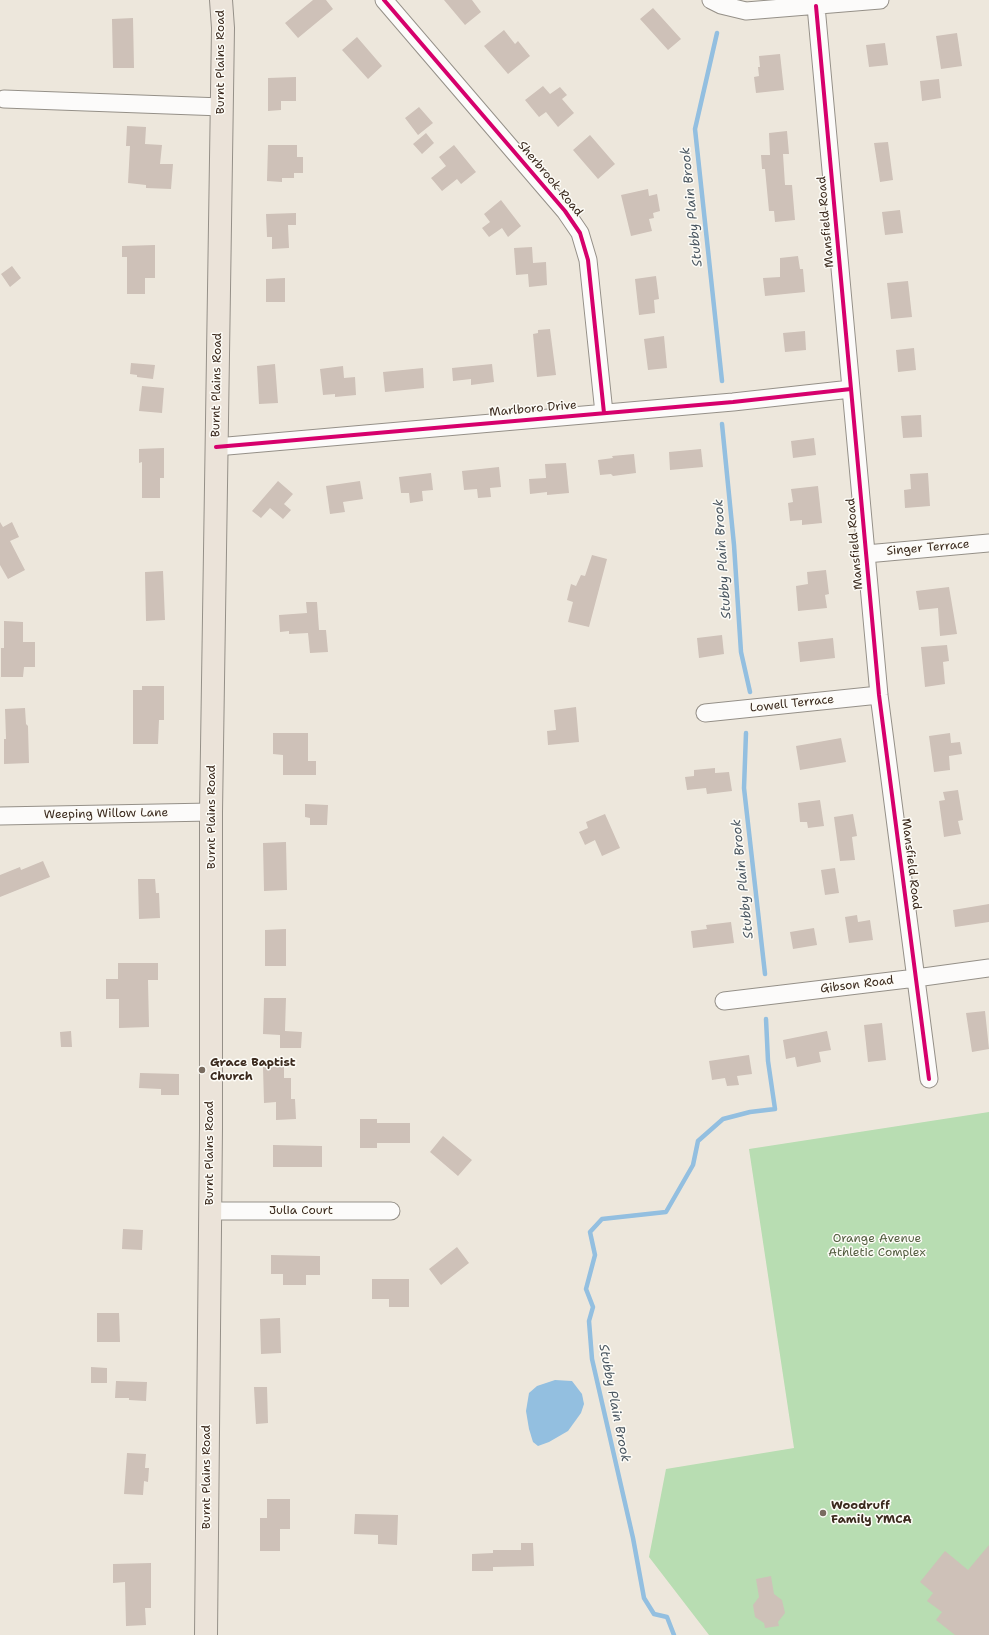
<!DOCTYPE html>
<html>
<head>
<meta charset="utf-8">
<style>
  body { margin:0 }
  canvas { display:block; background:#ede7dc }
</style>
</head>
<body>
<canvas width="989" height="1635"></canvas>
<script>
const g = document.querySelector('canvas').getContext('2d');
g.lineJoin = 'round';
function paint(path, color) {
  g.fillStyle = color;
  g.fill(path, 'evenodd');
}
function shape(rows) {
  const path = new Path2D();
  for (const r of rows) {
    path.moveTo(r[0], r[1]);
    for (let i = 2; i < r.length; i += 2) path.lineTo(r[i], r[i + 1]);
  }
  return path;
}
function strokePath(path, color, width, dash) {
  g.strokeStyle = color;
  g.lineWidth = width;
  g.lineCap = dash ? 'butt' : 'round';
  g.setLineDash(dash || []);
  g.stroke(path);
}
function write(font, color, halo, rows, align = 'center') {
  g.font = font + ' "Shantell Sans",sans-serif';
  g.lineWidth = 3;
  g.setLineDash([]);
  g.textBaseline = 'middle';
  g.strokeStyle = halo;
  g.fillStyle = color;
  for (const [text, x, y, turn = 0] of rows) {
    g.save();
    g.translate(x, y);
    g.rotate((+turn || 0) * Math.PI / 180);
    g.textAlign = isNaN(turn) ? turn : align;
    if (halo) g.strokeText(text, 0, 0);
    g.fillText(text, 0, 0);
    g.restore();
  }
}
paint(shape([
  [989,1112,989,1635,709,1635,649,1557,666,1469,794,1448,749,1149]
]), '#b8ddb2');
paint(shape([
  [555,1380,572,1381,582,1394,584,1404,581,1413,568,1431,549,1442,538,1446,533,1442,529,1429,526,1411,529,1393,537,1386]
]), '#93bfe0');
strokePath(shape([
  [717,33,695,129,722,381],
  [722,424,734,545,741,652,750,692],
  [746,733,744,788,765,974],
  [674,1635,667,1617,654,1614,644,1598,633,1538,592,1359,589,1321,593,1307,586,1289,595,1255,590,1232,602,1219,666,1212,693,1165,698,1141,723,1119,750,1112,775,1109,768,1061,766,1019]
]), '#93bfe0', 4.5);
paint(shape([
  [313,0,326,0,333,9,298,38,285,23],
  [444,0,472,0,481,12,465,25],
  [653,8,681,39,668,50,640,19],
  [133,18,134,68,113,68,112,19],
  [504,30,515,44,518,41,530,56,508,74,484,46],
  [957,33,962,66,941,69,936,36],
  [357,37,382,66,368,79,342,50],
  [885,43,888,65,869,67,866,45],
  [780,54,784,90,756,93,754,77,759,76,758,67,760,67,759,56],
  [296,77,296,101,281,101,281,110,268,111,268,78],
  [939,79,941,98,922,101,920,81],
  [543,86,550,94,560,87,567,95,562,99,574,113,558,127,546,112,539,117,525,100],
  [419,107,433,123,418,135,405,118],
  [127,126,146,127,145,144,162,145,160,164,173,164,171,189,146,188,146,185,128,183,130,146,126,146],
  [787,131,789,154,783,154,785,185,792,185,795,220,775,222,774,211,769,211,765,169,762,169,761,155,770,155,769,133],
  [426,133,434,143,422,154,413,144],
  [590,135,615,164,598,179,573,150],
  [888,142,893,180,880,182,874,143],
  [268,145,297,145,297,157,303,157,303,173,294,173,294,178,282,178,282,182,267,181],
  [454,145,476,172,461,184,457,179,442,191,431,178,446,166,439,157],
  [648,189,649,196,657,194,660,211,653,213,654,218,649,219,652,231,631,236,621,195],
  [501,200,521,226,508,237,502,228,489,237,482,228,490,222,484,214],
  [900,210,903,233,885,235,882,212],
  [296,213,296,225,288,225,289,248,272,249,272,237,267,237,266,214],
  [155,245,155,278,145,278,145,294,127,294,127,257,122,257,122,246],
  [532,247,533,263,546,262,547,285,529,287,528,274,516,275,514,248],
  [798,256,800,269,803,269,805,292,765,296,763,278,780,277,780,258],
  [12,266,21,278,10,287,1,274],
  [656,276,659,299,654,300,655,313,639,315,635,279],
  [285,278,285,302,266,302,266,279],
  [908,281,912,317,891,319,887,283],
  [550,329,556,375,537,377,533,334,538,333,538,330],
  [805,331,806,350,785,352,783,333],
  [664,336,667,368,648,370,644,339],
  [914,348,916,370,898,372,896,350],
  [131,363,155,365,153,379,137,377,137,375,130,374],
  [275,364,278,403,259,404,257,366],
  [492,364,494,382,471,385,471,379,453,381,452,368],
  [343,366,344,378,355,377,356,395,335,397,335,394,323,395,320,369],
  [423,368,424,388,385,392,383,372],
  [142,386,164,388,162,413,139,411],
  [921,415,922,437,903,438,901,416],
  [814,438,816,455,793,458,791,441],
  [164,448,164,478,160,478,160,498,142,498,142,462,139,463,139,449],
  [701,449,703,467,670,470,669,452],
  [634,454,636,473,613,476,611,474,600,475,598,460,613,458,612,456],
  [566,463,569,493,547,495,547,492,530,494,529,479,546,478,545,464],
  [499,467,501,487,490,488,491,497,478,498,477,489,464,490,462,471],
  [431,473,433,490,422,491,423,501,410,503,409,493,401,493,399,477],
  [928,473,930,506,905,508,904,490,911,489,910,474],
  [278,481,293,494,284,504,291,510,283,519,270,508,261,518,252,511],
  [360,481,363,499,343,502,345,512,330,514,326,486],
  [818,486,822,523,802,525,802,520,790,521,788,503,793,502,791,489],
  [0,522,3,527,12,522,19,537,10,541,25,570,8,579,0,565],
  [592,555,607,559,589,627,568,622,573,602,567,600,571,584,576,586,581,575,585,576],
  [826,570,829,594,825,595,827,608,798,611,796,586,808,584,807,572],
  [163,571,165,620,146,621,145,572],
  [949,587,957,634,940,636,938,608,919,610,916,591],
  [306,602,317,602,319,630,326,630,328,652,310,653,308,633,289,634,289,631,280,632,279,615,307,613],
  [4,621,23,622,23,642,35,642,35,667,24,667,23,677,1,677,1,648,4,648],
  [722,635,724,654,699,658,697,638],
  [833,638,835,658,800,662,798,642],
  [947,645,949,661,943,662,945,684,925,687,921,647],
  [142,686,164,686,164,720,159,720,158,744,133,744,133,690,142,690],
  [576,707,579,742,548,745,547,731,556,730,554,710],
  [25,708,26,724,28,726,29,763,4,764,4,739,6,739,5,709],
  [273,733,308,733,308,761,316,761,316,775,283,775,283,755,273,754],
  [950,733,951,743,960,742,962,754,949,756,950,770,934,772,929,736],
  [841,738,846,762,800,770,796,746],
  [715,768,715,773,729,772,732,791,707,794,706,788,687,790,685,777,694,776,694,770],
  [958,790,963,820,958,821,961,834,944,837,939,801,945,800,943,792],
  [820,800,824,826,808,828,807,822,800,822,798,803],
  [305,804,328,805,327,825,310,825,310,818,305,817],
  [605,814,620,848,602,856,595,840,585,845,579,832,588,828,586,822],
  [853,814,857,836,852,837,855,860,840,861,834,817],
  [286,842,287,890,264,891,263,843],
  [43,861,50,877,0,897,0,875,20,867,21,870],
  [835,868,839,893,825,895,821,870],
  [138,879,155,879,156,893,159,893,160,918,139,919],
  [989,904,989,922,955,927,953,910],
  [857,915,858,922,870,920,873,940,849,943,845,917],
  [731,922,734,943,693,948,691,931,707,929,706,925],
  [814,928,817,945,793,949,790,932],
  [286,929,286,966,265,966,265,930],
  [118,963,158,963,158,980,148,980,149,1027,119,1028,119,999,106,999,106,979,118,979],
  [264,998,286,998,285,1031,302,1032,301,1048,280,1048,280,1035,263,1034],
  [985,1011,989,1049,972,1052,966,1013],
  [882,1023,886,1060,868,1062,864,1025],
  [71,1031,72,1047,61,1047,60,1032],
  [827,1031,831,1050,819,1052,821,1062,797,1067,795,1057,786,1059,783,1040],
  [749,1055,752,1074,737,1076,739,1085,727,1086,725,1078,712,1080,709,1061],
  [263,1067,284,1067,284,1078,291,1078,291,1099,295,1099,296,1119,276,1120,276,1102,264,1103],
  [140,1073,179,1074,179,1095,161,1095,161,1089,139,1088],
  [360,1119,377,1119,377,1123,410,1123,410,1143,377,1143,377,1148,360,1148],
  [443,1136,472,1160,458,1176,430,1152],
  [273,1145,322,1146,322,1167,273,1167],
  [123,1229,143,1230,142,1250,122,1249],
  [457,1247,469,1263,441,1285,429,1269],
  [271,1255,320,1256,320,1275,306,1275,306,1285,283,1285,283,1274,271,1274],
  [372,1279,409,1279,409,1307,389,1307,389,1299,372,1299],
  [97,1313,119,1313,120,1342,97,1342],
  [280,1318,281,1353,261,1354,260,1319],
  [91,1367,107,1368,107,1383,91,1383],
  [116,1381,147,1382,146,1401,129,1400,129,1398,115,1398],
  [254,1387,267,1387,268,1423,256,1424],
  [127,1453,146,1454,145,1468,149,1468,148,1482,144,1481,143,1495,124,1494],
  [267,1499,290,1499,290,1529,280,1529,280,1551,260,1551,260,1518,267,1518],
  [355,1514,398,1515,397,1545,378,1544,378,1535,354,1534],
  [521,1543,533,1543,534,1566,493,1567,493,1571,472,1571,472,1554,493,1553,493,1550,521,1550],
  [989,1545,989,1635,955,1635,936,1620,942,1612,927,1601,933,1593,920,1582,945,1551,968,1570],
  [151,1563,151,1608,145,1608,146,1625,126,1626,125,1582,113,1583,113,1564],
  [771,1576,774,1594,782,1600,785,1613,778,1622,779,1626,765,1628,764,1623,755,1617,753,1605,759,1597,756,1579]
]), '#cec1b8');
const minor = shape([
  [384,0,565,211,580,233,588,260,604,413],
  [711,0,721,5,746,11,880,0],
  [816,6,879,695,929,1079],
  [4,99,222,107],
  [216,447,733,402,851,389],
  [866,554,989,543],
  [705,713,879,695],
  [0,816,211,812],
  [724,1001,916,978,989,968],
  [210,1211,391,1211]
]);
const major = shape([
  [206,1635,211,1128,211,812,223,28,221,0]
]);
strokePath(minor, '#959088', 19);
strokePath(major, '#959088', 24);
strokePath(minor, '#fcfbfa', 17);
strokePath(major, '#ebe3d9', 22);
strokePath(shape([
  [384,0,565,211,580,233,588,260,604,413],
  [816,6,879,695,929,1079],
  [216,447,733,402,851,389]
]), '#d6006c', 4);
for (const [x, y, r, color] of [
  [202,1070,4,"#796c60"],
  [823,1513,4,"#796c60"]
]) {
  const dot = new Path2D();
  dot.arc(x, y, r, 0, 2 * Math.PI);
  g.fillStyle = color;
  g.fill(dot);
  strokePath(dot, '#fdfcf7', 1.5);
}
write('12px', '#3b2a1e', '#fdfcf7', [
  ["Burnt Plains Road",221,62,-90],
  ["Sherbrook Road",550,179,50],
  ["Mansfield Road",826,222,-95],
  ["Burnt Plains Road",217,385,-89],
  ["Marlboro Drive",533,409,-5],
  ["Mansfield Road",855,544,-95],
  ["Singer Terrace",928,548,-5],
  ["Lowell Terrace",792,704,-6],
  ["Weeping Willow Lane",106,814,-1],
  ["Burnt Plains Road",212,817,-90],
  ["Mansfield Road",911,864,83],
  ["Gibson Road",857,985,-7],
  ["Burnt Plains Road",210,1153,-90],
  ["Julia Court",301,1211],
  ["Burnt Plains Road",207,1477,-90]
]);
write('bold 12px', '#3b2a1e', '#fdfcf7', [
  ["Grace Baptist",210,1063],
  ["Church",210,1077],
  ["Woodruff",831,1506],
  ["Family YMCA",831,1520]
], 'left');
write('12px', '#535d40', '#fdfcf7', [
  ["Orange Avenue",877,1239],
  ["Athletic Complex",877,1253]
]);
write('italic 13px', '#4c5862', '#fdfcf7', [
  ["Stubby Plain Brook",692,207,-96],
  ["Stubby Plain Brook",723,559,-94],
  ["Stubby Plain Brook",743,879,-96],
  ["Stubby Plain Brook",614,1403,79]
]);
</script>
</body>
</html>
